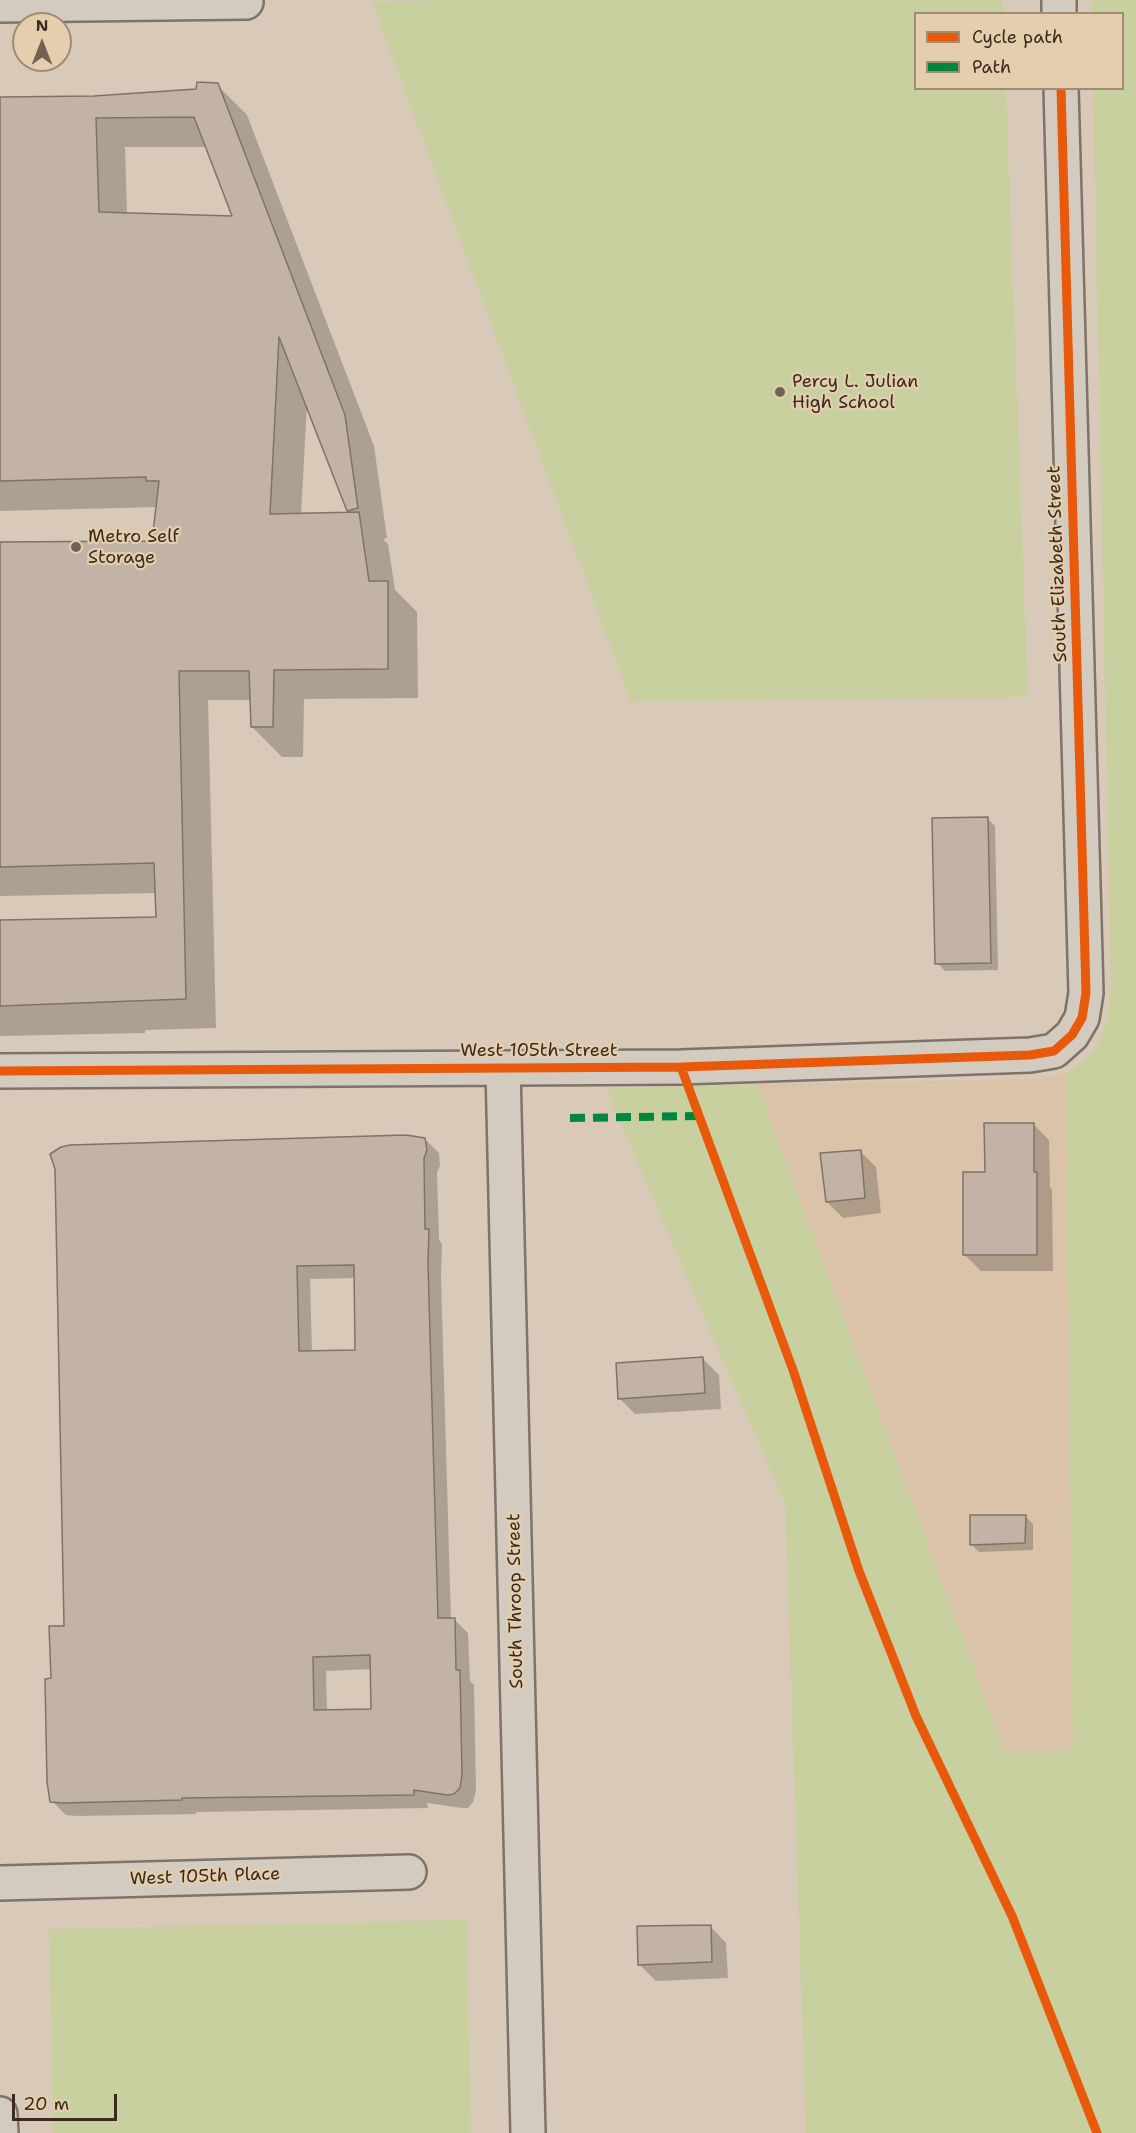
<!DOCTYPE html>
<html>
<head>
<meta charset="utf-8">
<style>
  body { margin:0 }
  #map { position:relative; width:1136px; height:2133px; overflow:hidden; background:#d8c9b8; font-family:"Shantell Sans",sans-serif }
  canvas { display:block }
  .legend { position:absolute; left:914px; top:12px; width:210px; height:78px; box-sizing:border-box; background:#e4ceae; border:2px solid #a08c74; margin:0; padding:8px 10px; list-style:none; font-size:18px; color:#3b2a1e }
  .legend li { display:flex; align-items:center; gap:12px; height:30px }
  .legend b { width:30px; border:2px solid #a08c74 }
  .north { position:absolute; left:12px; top:12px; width:60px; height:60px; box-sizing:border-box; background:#e4ceae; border:2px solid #a08c74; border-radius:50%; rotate:0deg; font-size:16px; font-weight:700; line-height:24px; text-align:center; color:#3b2a1e }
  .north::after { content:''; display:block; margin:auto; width:21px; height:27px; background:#726254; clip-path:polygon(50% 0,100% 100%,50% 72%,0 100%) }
  .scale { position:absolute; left:12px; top:2094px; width:105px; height:27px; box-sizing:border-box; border:3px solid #3b2a1e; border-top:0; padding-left:8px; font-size:18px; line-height:21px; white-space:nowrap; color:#3b2a1e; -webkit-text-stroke:4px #e4ceae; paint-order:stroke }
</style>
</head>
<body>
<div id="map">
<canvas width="1136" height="2133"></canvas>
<ul class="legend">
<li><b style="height:8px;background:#e8590c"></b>Cycle path</li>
<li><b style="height:8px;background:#00873e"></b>Path</li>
</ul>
<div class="north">N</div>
<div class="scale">20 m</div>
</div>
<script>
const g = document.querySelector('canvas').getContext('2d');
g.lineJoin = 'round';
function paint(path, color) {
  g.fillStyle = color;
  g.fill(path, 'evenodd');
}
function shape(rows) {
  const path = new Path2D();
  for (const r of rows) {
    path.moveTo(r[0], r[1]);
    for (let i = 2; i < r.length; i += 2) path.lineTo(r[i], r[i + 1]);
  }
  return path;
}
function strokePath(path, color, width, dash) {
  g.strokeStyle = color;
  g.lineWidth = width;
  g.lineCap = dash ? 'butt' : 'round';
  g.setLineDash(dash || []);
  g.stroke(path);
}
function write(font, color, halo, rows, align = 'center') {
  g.font = font + ' "Shantell Sans",sans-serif';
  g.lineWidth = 4.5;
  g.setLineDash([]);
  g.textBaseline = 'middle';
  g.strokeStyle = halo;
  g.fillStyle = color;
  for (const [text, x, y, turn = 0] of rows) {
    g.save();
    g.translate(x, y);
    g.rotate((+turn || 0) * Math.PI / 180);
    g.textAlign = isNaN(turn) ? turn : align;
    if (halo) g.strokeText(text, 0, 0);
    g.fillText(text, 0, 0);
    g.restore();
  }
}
paint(shape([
  [1066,1073,1073,1750,1005,1752,757,1084,1038,1079]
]), '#dbc3aa');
paint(shape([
  [451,0,1002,0,1003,13,916,14,916,88,1006,89,1028,697,631,702,372,2],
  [1091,0,1136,0,1136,2133,806,2133,785,1504,606,1089,757,1084,1005,1752,1073,1750,1066,1073,1082,1062,1097,1045,1108,1018,1111,983,1093,89,1122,88,1122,14,1092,13],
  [467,1920,471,2133,53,2133,49,1929]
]), '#c9d0a0');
paint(shape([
  [217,85,247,115,374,446,387,538,383,539,388,544,395,590,417,612,418,698,304,699,303,757,282,757,252,727,251,700,208,700,216,1028,145,1030,145,1033,0,1036,0,922,157,918,157,893,0,896,0,543,154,542,158,507,0,511,0,98,94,98,197,91],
  [125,147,207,147,234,217,127,214],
  [307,404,348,510,352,514,301,515],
  [987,818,995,826,998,970,945,971,937,963],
  [1033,1124,1049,1140,1050,1187,1052,1189,1053,1271,981,1271,965,1255,986,1174],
  [425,1139,439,1153,440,1165,437,1173,439,1240,442,1244,441,1278,451,1619,454,1619,468,1633,470,1681,474,1685,476,1790,473,1802,468,1808,462,1808,427,1803,428,1808,196,1812,196,1814,77,1816,66,1815,52,1801,52,1680,65,1627,56,1169],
  [356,1278,357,1351,312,1352,310,1279],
  [372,1669,373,1710,327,1711,326,1671],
  [860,1151,876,1167,881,1213,843,1218,827,1202],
  [703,1359,719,1375,721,1409,635,1414,619,1398],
  [1025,1516,1033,1524,1033,1550,979,1552,971,1544],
  [710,1926,726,1943,728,1978,656,1981,640,1965]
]), '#0003');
const building = shape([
  [197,82,218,83,345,415,358,508,347,511,279,337,270,514,359,512,369,581,388,581,388,669,274,670,273,727,251,727,249,671,179,671,186,999,0,1006,0,920,156,917,154,863,0,867,0,542,152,541,159,481,146,481,146,477,0,481,0,97,94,96,196,89,197,82],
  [194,117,232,216,99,212,96,118,194,117],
  [988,817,991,963,935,964,932,818,988,817],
  [984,1123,1034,1123,1034,1172,1037,1172,1037,1255,963,1255,963,1172,985,1172,984,1123],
  [406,1135,425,1138,427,1150,424,1158,425,1229,429,1229,428,1263,438,1618,455,1618,456,1670,460,1670,462,1775,460,1788,454,1794,447,1795,414,1790,414,1795,182,1798,182,1800,63,1803,50,1802,47,1782,45,1679,51,1678,49,1626,64,1626,55,1169,50,1154,61,1147,70,1145,406,1135],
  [354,1265,355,1350,299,1351,297,1266,354,1265],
  [370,1655,371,1709,314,1710,313,1657,370,1655],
  [861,1150,865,1198,826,1202,820,1153,861,1150],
  [703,1357,705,1393,618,1399,616,1363,703,1357],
  [970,1515,1026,1515,1025,1543,970,1545,970,1515],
  [711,1925,712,1962,638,1965,637,1926,711,1925]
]);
paint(building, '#c2b3a6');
strokePath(building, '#7d7368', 1.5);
const street = shape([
  [1059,0,1059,14],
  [0,5,246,2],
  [503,1068,528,2133],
  [0,1071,681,1067,1030,1055,1054,1051,1072,1035,1082,1018,1086,993,1061,88],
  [0,1883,409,1872],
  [0,2114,1,2133]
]);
strokePath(street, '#7d7368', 38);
strokePath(street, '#d3cbbf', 33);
strokePath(shape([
  [570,1118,698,1116]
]), '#00873e', 8, [15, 8]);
strokePath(shape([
  [681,1067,793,1370,859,1571,916,1716,1012,1916,1097,2133],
  [0,1071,681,1067,1030,1055,1054,1051,1072,1035,1082,1018,1086,993,1061,88]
]), '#e8590c', 9);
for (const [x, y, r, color] of [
  [780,392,6,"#726254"],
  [76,547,6,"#726254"]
]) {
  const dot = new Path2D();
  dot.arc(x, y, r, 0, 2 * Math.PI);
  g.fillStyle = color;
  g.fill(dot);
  strokePath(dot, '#e4ceae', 2);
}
write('18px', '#3b2a1e', '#e4ceae', [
  ["Percy L. Julian",792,382],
  ["High School",792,403],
  ["Metro Self",88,537],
  ["Storage",88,558]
], 'left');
write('18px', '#3b2a1e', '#e4ceae', [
  ["South Elizabeth Street",1058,564,-92],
  ["West 105th Street",539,1051],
  ["South Throop Street",516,1601,-91],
  ["West 105th Place",205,1877,-2]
]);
</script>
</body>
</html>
